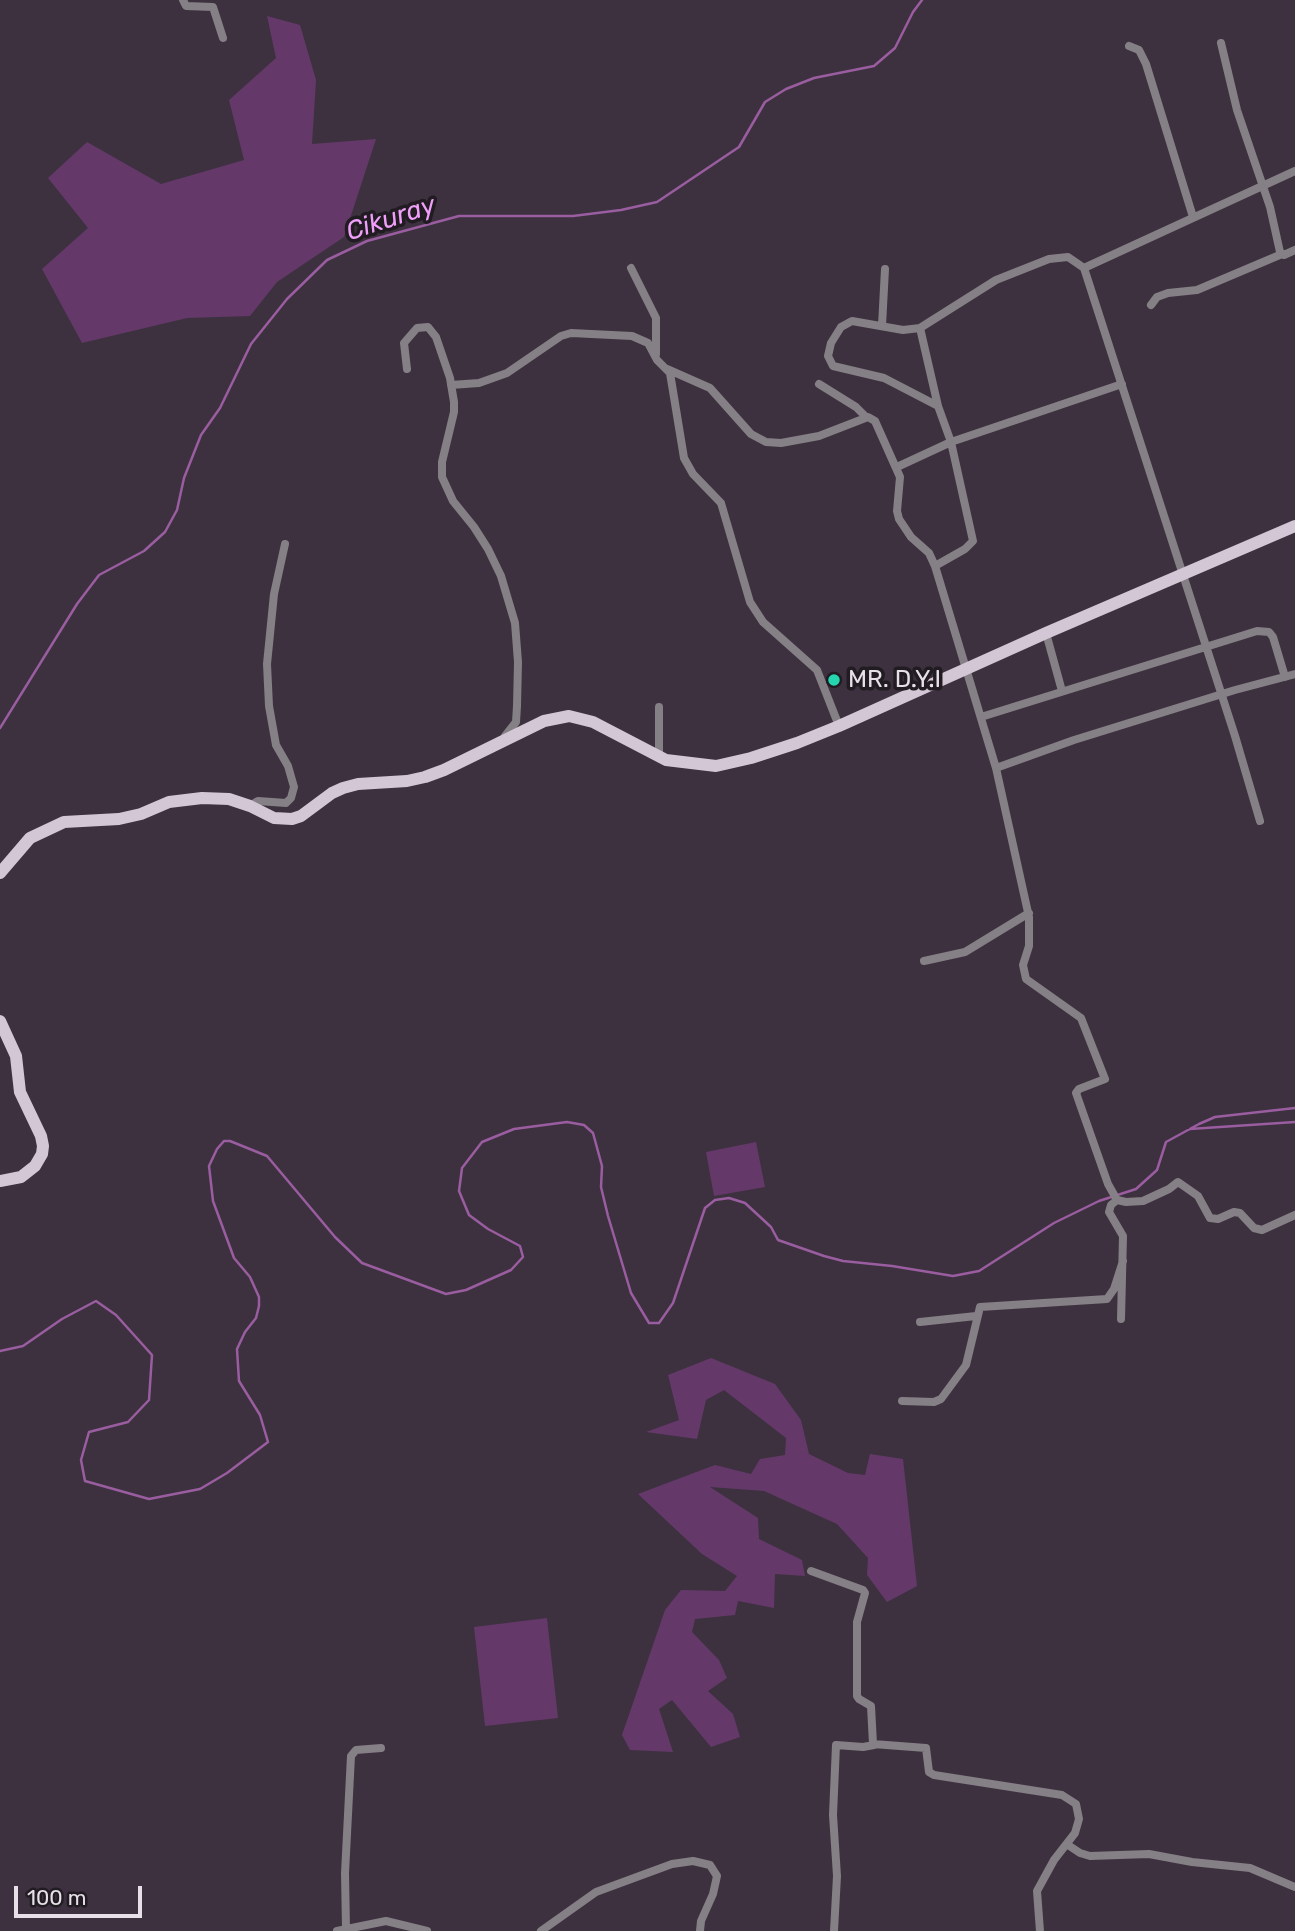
<!DOCTYPE html>
<html>
<head>
<meta charset="utf-8">
<style>
  body { margin:0 }
  #map { position:relative; width:1295px; height:1931px; overflow:hidden; background:#3d313f; font-family:Rubik,sans-serif }
  canvas { display:block }
  .scale { position:absolute; left:14px; top:1886px; width:128px; height:32px; box-sizing:border-box; border:4px solid #e7e0e8; border-top:0; padding-left:9px; font-size:21px; line-height:24px; white-space:nowrap; color:#e7e0e8; -webkit-text-stroke:5px #211b22; paint-order:stroke }
</style>
</head>
<body>
<div id="map">
<canvas width="1295" height="1931"></canvas>
<div class="scale">100 m</div>
</div>
<script>
const g = document.querySelector('canvas').getContext('2d');
g.lineJoin = 'round';
function paint(path, color) {
  g.fillStyle = color;
  g.fill(path, 'evenodd');
}
function shape(rows) {
  const path = new Path2D();
  for (const r of rows) {
    path.moveTo(r[0], r[1]);
    for (let i = 2; i < r.length; i += 2) path.lineTo(r[i], r[i + 1]);
  }
  return path;
}
function strokePath(path, color, width, dash) {
  g.strokeStyle = color;
  g.lineWidth = width;
  g.lineCap = dash ? 'butt' : 'round';
  g.setLineDash(dash || []);
  g.stroke(path);
}
function write(font, color, halo, rows, align = 'center') {
  g.font = font + ' Rubik,sans-serif';
  g.lineWidth = 7;
  g.setLineDash([]);
  g.textBaseline = 'middle';
  g.strokeStyle = halo;
  g.fillStyle = color;
  for (const [text, x, y, turn = 0] of rows) {
    g.save();
    g.translate(x, y);
    g.rotate((+turn || 0) * Math.PI / 180);
    g.textAlign = isNaN(turn) ? turn : align;
    if (halo) g.strokeText(text, 0, 0);
    g.fillText(text, 0, 0);
    g.restore();
  }
}
paint(shape([
  [267,16,300,25,316,80,312,144,376,139,344,237,277,282,250,316,187,318,82,343,42,269,88,228,48,178,87,142,161,184,244,160,229,100,276,58],
  [756,1142,765,1187,714,1196,706,1152],
  [711,1358,775,1384,801,1420,809,1454,848,1473,865,1475,870,1454,903,1459,917,1586,887,1602,867,1575,868,1558,837,1524,764,1491,710,1487,758,1518,759,1539,802,1560,805,1576,775,1574,774,1608,738,1601,735,1615,695,1619,692,1632,719,1660,727,1678,708,1691,733,1714,740,1737,711,1747,672,1700,659,1709,673,1752,630,1750,622,1735,665,1610,681,1590,725,1591,737,1576,702,1554,638,1494,715,1465,751,1474,760,1459,785,1455,786,1438,724,1390,706,1400,697,1439,646,1432,679,1420,668,1375],
  [547,1618,558,1718,485,1726,474,1627]
]), '#64396a');
strokePath(shape([
  [0,728,77,604,99,575,144,551,165,532,177,510,184,478,201,435,220,408,251,344,287,299,327,260,367,241,459,216,573,216,621,210,657,202,739,147,765,102,786,89,814,78,874,66,895,48,913,12,922,0],
  [1190,1129,1295,1122],
  [0,1351,23,1346,62,1319,96,1301,116,1315,152,1355,149,1400,128,1422,89,1432,81,1460,85,1481,149,1499,200,1489,227,1473,268,1442,260,1415,239,1381,237,1349,245,1332,256,1318,259,1306,259,1297,250,1277,234,1258,213,1201,209,1166,217,1149,224,1141,230,1141,267,1156,335,1237,362,1263,446,1294,466,1290,511,1270,523,1257,520,1246,488,1229,469,1215,459,1191,462,1168,482,1142,514,1129,567,1122,584,1125,593,1133,602,1166,601,1187,608,1216,631,1293,649,1323,659,1323,673,1303,705,1208,715,1200,729,1198,745,1203,771,1227,778,1240,824,1256,843,1261,892,1266,953,1276,979,1271,1054,1223,1099,1201,1136,1189,1157,1170,1166,1142,1199,1124,1215,1117,1295,1108]
]), '#995da0', 2.5);
strokePath(shape([
  [183,0,186,6,213,7,223,38],
  [1221,43,1237,110,1270,207,1280,252,1284,255,1295,250],
  [1129,46,1139,50,1146,64,1193,217],
  [631,268,656,318,656,354],
  [1151,305,1157,297,1168,293,1197,290,1282,254],
  [882,326,885,269],
  [920,328,938,406],
  [407,369,404,343,417,328,428,327,436,337,450,378,454,402,454,412,442,462,442,477,453,501,474,527,488,549,501,576,515,623,518,662,517,706,516,722,505,736],
  [667,369,710,388,751,434,766,442,781,443,819,436,868,417,875,421,900,477,897,511,899,519,911,537,929,553,935,566,996,768,1029,917,1029,946,1023,965,1026,979,1081,1018,1105,1079,1079,1089,1076,1093,1108,1184,1117,1200,1126,1202,1143,1201,1169,1189,1178,1182,1198,1196,1210,1218,1218,1219,1234,1212,1240,1213,1254,1228,1262,1230,1295,1215],
  [819,384,856,407,866,417],
  [451,385,479,383,507,373,561,336,571,333,632,336,648,343,657,360,670,373,684,458,693,474,721,503,750,602,763,622,817,670,839,726],
  [897,467,951,442,1122,384],
  [935,566,965,549,973,541,951,442,938,406,884,378,833,366,828,356,831,343,841,327,852,321,903,330,920,328,996,280,1049,259,1068,257,1084,268],
  [1046,633,1062,691],
  [659,707,659,757],
  [981,717,1257,631,1269,632,1273,637,1285,677],
  [996,768,1074,740,1235,690,1295,674],
  [250,806,258,801,286,803,291,798,294,787,288,766,276,745,269,706,267,664,274,594,285,544],
  [1260,821,1235,736,1084,268,1295,171],
  [924,961,965,952,1029,913],
  [1117,1200,1111,1205,1109,1212,1123,1236,1121,1319],
  [920,1322,976,1316],
  [902,1401,934,1402,941,1399,966,1365,980,1307,1107,1299,1114,1289,1123,1261],
  [811,1571,863,1590,865,1593,857,1622,857,1696,859,1699,871,1706,873,1744,926,1748,929,1772,934,1775,1062,1795,1076,1804,1079,1819,1075,1833,1054,1860,1037,1891,1040,1931],
  [1068,1845,1080,1853,1090,1856,1149,1854,1192,1862,1250,1868,1295,1887],
  [346,1929,345,1873,351,1756,356,1750,381,1748],
  [337,1931,386,1921,427,1931],
  [541,1931,596,1892,672,1864,693,1861,710,1865,717,1876,713,1894,701,1921,700,1931],
  [834,1931,837,1876,833,1815,836,1745,863,1747,874,1745]
]), '#857f86', 8);
strokePath(shape([
  [0,873,30,838,64,822,119,819,141,814,169,802,202,798,229,799,250,806,274,818,292,819,301,816,332,793,343,788,358,784,407,781,425,777,444,770,544,721,569,716,593,722,666,760,716,766,751,758,797,743,839,726,1046,633,1295,526],
  [0,1021,16,1056,20,1092,41,1136,43,1146,42,1154,35,1166,21,1177,0,1181]
]), '#d4c7d5', 12);
for (const [x, y, r, color] of [
  [834,680,7,"#24d5af"]
]) {
  const dot = new Path2D();
  dot.arc(x, y, r, 0, 2 * Math.PI);
  g.fillStyle = color;
  g.fill(dot);
  strokePath(dot, '#211b22', 2.5);
}
write('24px', '#e7e0e8', '#211b22', [
  ["MR. D.Y.I",848,680]
], 'left');
write('italic 26px', '#ef9ff9', '#211b22', [
  ["Cikuray",391,219,-18]
]);
</script>
</body>
</html>
